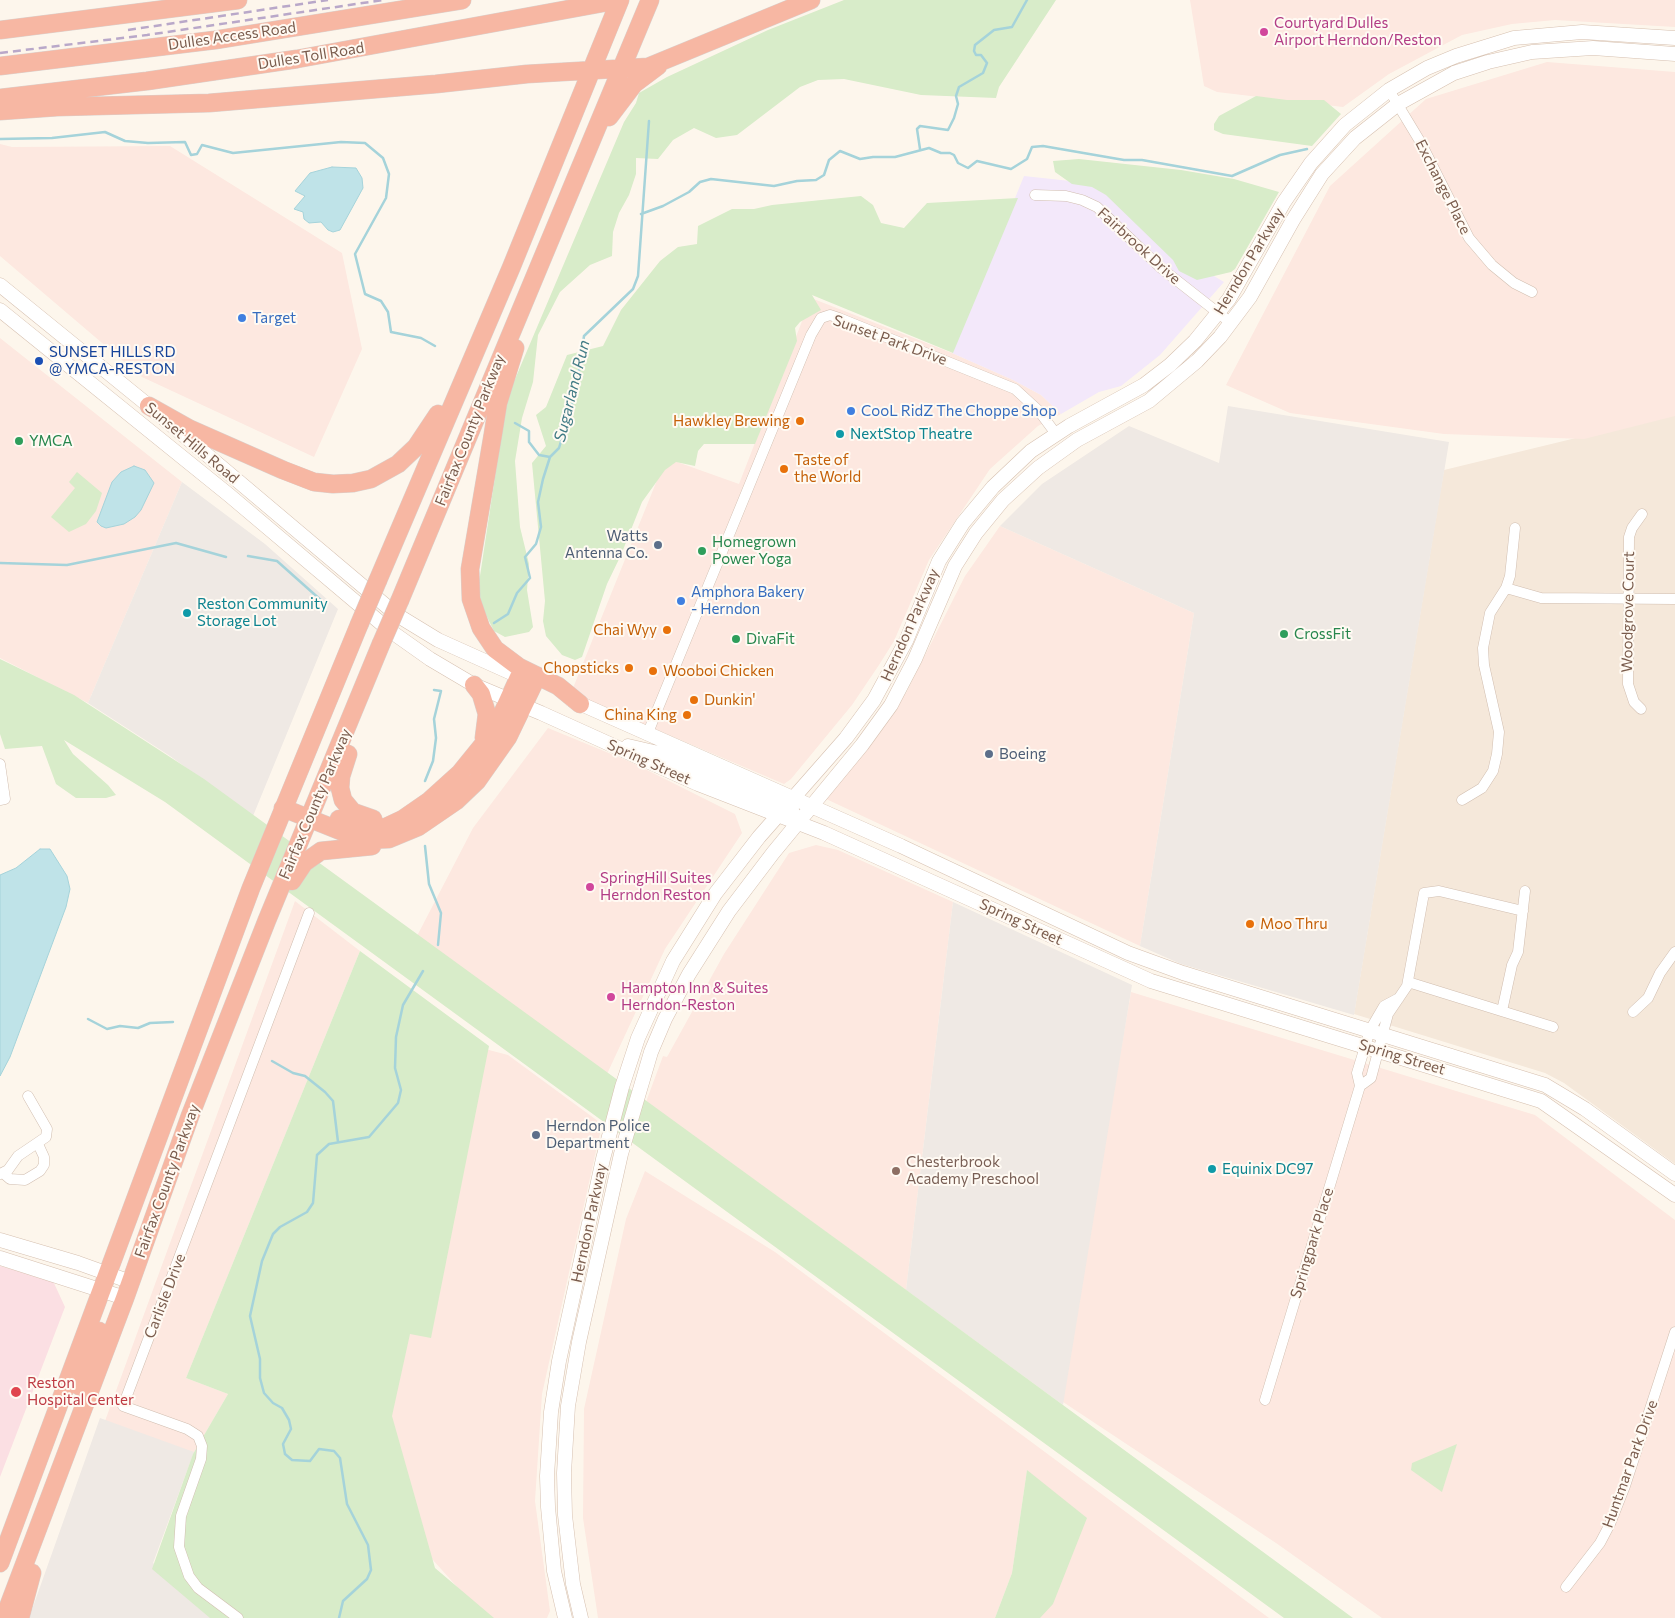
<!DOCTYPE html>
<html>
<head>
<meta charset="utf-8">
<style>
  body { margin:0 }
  canvas { display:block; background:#fdf6ec }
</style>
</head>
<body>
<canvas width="1675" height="1618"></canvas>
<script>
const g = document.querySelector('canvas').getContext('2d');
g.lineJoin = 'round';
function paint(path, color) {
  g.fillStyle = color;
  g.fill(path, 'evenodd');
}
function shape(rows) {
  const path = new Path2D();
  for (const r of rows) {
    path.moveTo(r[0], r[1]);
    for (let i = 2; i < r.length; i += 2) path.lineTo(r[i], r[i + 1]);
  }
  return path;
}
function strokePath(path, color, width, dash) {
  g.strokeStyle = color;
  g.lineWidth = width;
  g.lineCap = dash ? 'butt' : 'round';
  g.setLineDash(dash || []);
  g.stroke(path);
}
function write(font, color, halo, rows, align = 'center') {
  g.font = font + ' Commissioner,sans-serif';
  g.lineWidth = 4;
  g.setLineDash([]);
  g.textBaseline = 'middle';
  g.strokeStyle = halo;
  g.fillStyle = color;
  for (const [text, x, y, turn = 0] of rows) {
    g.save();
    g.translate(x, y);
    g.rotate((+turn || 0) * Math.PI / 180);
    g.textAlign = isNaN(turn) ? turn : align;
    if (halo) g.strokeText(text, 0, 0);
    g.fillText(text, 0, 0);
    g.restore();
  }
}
paint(shape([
  [1675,414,1675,1164,1564,1083,1545,1073,1354,1014,1444,470]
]), '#f5e8da');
paint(shape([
  [1190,0,1675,0,1675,27,1555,20,1512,24,1462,35,1389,74,1343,107,1217,92,1204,86],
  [1547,62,1675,72,1675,416,1584,439,1444,434,1290,413,1226,385,1330,186,1426,99],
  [0,144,12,147,170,146,342,253,362,349,314,457,142,377,0,256],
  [811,298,952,353,1013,380,1041,395,1061,414,1038,426,990,469,929,560,894,641,879,665,852,705,791,779,784,784,582,698,573,688,666,458,739,484],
  [0,338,182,482,88,703,0,658],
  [1000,526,1194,613,1140,946,824,798,906,693,965,576],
  [548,728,633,763,735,814,742,833,665,949,607,1074,417,936,473,828],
  [816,845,838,850,953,902,906,1290,646,1102,663,1056,667,1057,724,954,789,853],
  [295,901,360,951,186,1378,228,1394,193,1454,105,1421],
  [1131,992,1535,1115,1675,1220,1675,1618,1382,1618,1276,1543,1060,1400],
  [466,1044,508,1055,602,1124,542,1394,535,1501,550,1611,547,1618,485,1618,415,1540,387,1408],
  [645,1171,775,1252,1269,1618,1040,1618,1027,1470,1012,1573,995,1618,598,1618,583,1518,584,1409,626,1219]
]), '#fde8e0');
paint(shape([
  [1228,406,1449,442,1354,1015,1181,964,1140,946,1194,613,1000,526,1042,484,1129,426,1219,463],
  [182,482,265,544,338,609,253,816,170,756,88,703],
  [953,902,1132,985,1063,1405,906,1290],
  [100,1418,194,1452,153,1563,215,1618,29,1618]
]), '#efe9e4');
paint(shape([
  [1024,176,1107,185,1177,254,1224,282,1160,355,1121,386,1099,392,1061,414,1041,395,1013,380,952,353]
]), '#f3e8fa');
paint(shape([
  [0,1266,53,1281,65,1307,0,1477]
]), '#fbdfe3');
paint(shape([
  [844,0,1056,0,999,87,996,98,921,95,844,79,818,80,800,87,737,135,716,138,694,128,673,140,658,159,636,158,636,174,629,195,619,213,613,232,612,256,590,265,560,292,538,335,533,382,522,418,515,461,520,527,529,564,527,590,533,627,529,632,505,637,494,631,483,609,478,589,507,398,624,122,636,103,639,93,667,77,768,30],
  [1256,96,1287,100,1324,100,1341,114,1312,146,1223,134,1214,130,1214,124,1219,116],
  [1079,159,1181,170,1234,179,1279,192,1235,269,1231,272,1197,280,1179,271,1173,260,1106,195,1092,187,1072,184,1055,172,1053,161],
  [861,196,873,205,881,223,904,228,927,203,1018,198,953,353,812,295,821,310,800,322,795,328,797,341,755,444,704,444,698,451,695,466,676,462,665,470,642,502,621,555,607,584,582,657,575,660,562,655,546,636,543,621,545,601,532,463,546,446,536,415,546,407,567,355,603,346,621,310,660,261,678,247,697,244,698,226,732,209,754,209,772,205],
  [77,472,102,493,96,511,86,524,69,532,51,517,75,488,69,482],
  [0,659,74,695,204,779,905,1289,1353,1618,1284,1618,165,802,64,740,73,754,108,785,116,795,106,798,76,798,56,784,42,746,5,749,0,734],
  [360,951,489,1046,431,1338,410,1334,392,1416,435,1568,494,1618,210,1618,152,1569,193,1454,228,1394,186,1378],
  [1457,1444,1442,1492,1411,1470,1412,1463],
  [1027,1470,1087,1518,1053,1604,1040,1618,995,1618,1012,1573]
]), '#d8ecc9');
const water = shape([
  [332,167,356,168,362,178,363,188,340,230,333,232,328,230,321,222,309,223,304,219,303,212,294,209,305,196,295,191,310,173,332,167],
  [134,466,145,470,154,483,141,510,135,517,124,524,106,528,101,526,97,522,112,482,121,472,134,466],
  [40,849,50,849,67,876,70,889,66,907,10,1057,0,1076,0,875,16,868,40,849]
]);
paint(water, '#bfe3e8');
strokePath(water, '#a5d3da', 1);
strokePath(shape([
  [0,139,52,138,105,132,125,141,148,143,185,142,191,155,197,154,202,145,233,153,341,142,365,143,383,158,389,174,386,198,355,254,365,294,381,301,388,312,391,332,421,338,435,346],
  [920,149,917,129,920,126,948,130,954,118,958,104,956,96,959,87,983,73,987,63,981,55,976,55,974,51,975,45,994,30,1012,27,1027,0],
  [641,214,663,206,689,192,700,182,711,179,774,186,797,181,816,180,824,175,829,160,840,151,860,159,873,157,895,157,929,148,941,153,950,153,954,155,958,163,968,168,977,161,1011,169,1027,159,1032,147,1043,146,1124,160,1142,160,1232,176,1280,155,1307,149],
  [515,423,529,431,529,442,539,455,550,457],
  [248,556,277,561,323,602],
  [0,563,67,565,176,543,226,557],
  [494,623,508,614,517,593,530,578,525,557,536,544,541,527,538,502,543,479,550,457,559,448,576,391,584,336,633,289,638,276,649,121],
  [425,781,433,761,436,738,434,719,441,691,434,690],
  [425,846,429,884,441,913,438,945],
  [88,1019,107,1029,120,1026,138,1028,150,1023,173,1022],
  [272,1061,293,1073,305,1076,325,1092,333,1101,338,1142],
  [339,1618,343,1601,367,1579,371,1570,368,1545,347,1504,340,1458,334,1451,319,1449,310,1461,292,1460,285,1454,283,1444,291,1429,289,1420,282,1408,273,1403,264,1393,260,1378,260,1359,250,1316,262,1261,273,1234,280,1227,307,1212,313,1203,317,1155,329,1144,369,1137,398,1103,401,1090,395,1068,396,1037,403,1005,423,971]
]), '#a5d3da', 2.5);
const street = shape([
  [1389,90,1421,143,1469,238,1492,265,1514,283,1532,292],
  [1035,195,1066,196,1082,200,1097,207,1161,268,1231,323],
  [1506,588,1541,598,1675,599],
  [1641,709,1634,702,1628,684,1629,537,1632,528,1642,514],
  [647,735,811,335,821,318,830,315,839,318,1015,389,1039,411,1056,434],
  [0,764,5,799,0,800],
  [1462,800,1482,788,1493,771,1497,754,1499,732,1484,665,1483,648,1490,613,1506,588,1510,576,1515,528],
  [1408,982,1553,1027],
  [1502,1011,1512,965,1518,952,1525,891],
  [1633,1012,1648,998,1660,973,1675,952],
  [1360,1086,1371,1078,1388,1014,1407,986,1424,893,1439,891,1523,911],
  [3,1173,10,1179,25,1180,40,1171,44,1165,44,1157,38,1144],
  [0,1174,8,1170,18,1156,46,1137,47,1129,28,1096],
  [1265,1400,1360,1086,1357,1073,1370,1030,1384,1006,1399,998],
  [1566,1587,1600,1543,1610,1524,1625,1486,1675,1332],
  [238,1618,198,1588,189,1576,179,1547,181,1516,201,1459,202,1446,198,1436,187,1429,123,1406,309,913]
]);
const secondary = shape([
  [0,285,149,406,397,615,438,640,527,680],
  [0,310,229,495,389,630,430,659,474,685,541,713,698,784,824,833,1151,981,1541,1101,1675,1195],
  [572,700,901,846,1128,953,1183,973,1545,1085,1585,1109,1675,1174],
  [628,746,658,753,792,810],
  [0,1240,78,1263,131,1282],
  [0,1258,125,1298],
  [565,1618,554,1571,548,1507,547,1476,551,1412,559,1361,603,1159,622,1087,638,1038,673,961,715,894,759,837,846,738,874,700,906,641,939,561,963,523,993,487,1031,451,1069,426,1144,385,1170,365,1195,341,1229,299,1284,202,1311,163,1345,125,1389,90,1427,68,1456,56,1514,38,1582,32,1675,38],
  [581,1618,573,1584,565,1515,564,1473,568,1406,579,1342,621,1154,651,1052,665,1019,689,974,729,911,773,853,862,745,891,705,915,659,955,566,976,533,1003,500,1038,468,1077,440,1149,401,1197,361,1220,337,1250,297,1293,220,1322,174,1355,138,1398,104,1454,73,1488,62,1532,52,1593,48,1675,54]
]);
const highway = shape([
  [0,30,238,0],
  [0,66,215,40,462,0],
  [0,98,147,81,297,59,619,0],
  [0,111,57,107,209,103,436,84,527,74,648,67,811,0],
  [609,117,634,84,658,66],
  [515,348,498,403,493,434,470,569,471,599,481,628,495,649,519,667,558,686,580,704],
  [149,406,190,429,283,470,314,482,333,484,353,483,371,479,398,464,416,447,438,414],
  [378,580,511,268,620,0],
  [400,600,650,0],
  [474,685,481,694,487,714,484,738],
  [348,754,341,776,340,788,343,800,353,812,373,819],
  [283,808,363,840,389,839,418,827,456,801,477,781,508,737,534,683],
  [339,819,366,828,386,827,403,819,429,801,460,773,486,741,499,721,519,677],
  [292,881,304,863,321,851,372,846],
  [79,1386,99,1331],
  [0,1563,251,888,359,625],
  [4,1618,125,1298,190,1116,267,920,381,644],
  [20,1618,32,1573]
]);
strokePath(street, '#d1beb0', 11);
strokePath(secondary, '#d6c0b0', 15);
strokePath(highway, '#dad1cd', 19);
strokePath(street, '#fff', 10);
strokePath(secondary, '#fff', 14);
strokePath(highway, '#f7b7a3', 18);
strokePath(shape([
  [128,30,328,0],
  [0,53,147,35,383,0]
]), '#b9a8c9', 2.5, [8, 5]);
const highwayBridge = shape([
  [359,625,378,580],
  [381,644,400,600]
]);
strokePath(highwayBridge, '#dad1cd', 19, []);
strokePath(highwayBridge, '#f7b7a3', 18);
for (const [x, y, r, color] of [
  [1264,32,5,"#d1479c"],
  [242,318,5,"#3f7fe0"],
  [39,361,5,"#1a4fb4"],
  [851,411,5,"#3f7fe0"],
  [800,421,5,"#e8710a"],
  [840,434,5,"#0f9aa8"],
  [19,441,5,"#2e9e5b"],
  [784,469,5,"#e8710a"],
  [658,545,5,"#5c6f8a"],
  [702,551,5,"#2e9e5b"],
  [681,601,5,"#3f7fe0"],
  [187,613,5,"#0f9aa8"],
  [667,630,5,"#e8710a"],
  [1284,634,5,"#2e9e5b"],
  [736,639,5,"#2e9e5b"],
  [629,668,5,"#e8710a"],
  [653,671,5,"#e8710a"],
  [694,700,5,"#e8710a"],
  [687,715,5,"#e8710a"],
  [989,754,5,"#5c6f8a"],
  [590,887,5,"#d1479c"],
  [1250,924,5,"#e8710a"],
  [611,997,5,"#d1479c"],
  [536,1135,5,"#5c6f8a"],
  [1212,1169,5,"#0f9aa8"],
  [896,1171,5,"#8d6e63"],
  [16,1392,6,"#e0444e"]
]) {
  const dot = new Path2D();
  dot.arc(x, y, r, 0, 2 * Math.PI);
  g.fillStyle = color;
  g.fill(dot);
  strokePath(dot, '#fffaf3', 2);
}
write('15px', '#b23c85', '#fffaf3', [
  ["Courtyard Dulles",1274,23],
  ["Airport Herndon/Reston",1274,40],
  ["SpringHill Suites",600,878],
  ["Herndon Reston",600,895],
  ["Hampton Inn & Suites",621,988],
  ["Herndon-Reston",621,1005]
], 'left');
write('15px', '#7a5c4d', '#fffaf3', [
  ["Dulles Access Road",232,36,-8],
  ["Dulles Toll Road",311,56,-9],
  ["Exchange Place",1443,187,63],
  ["Fairbrook Drive",1139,246,42],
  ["Herndon Parkway",1249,261,-59],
  ["Sunset Park Drive",890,340,20],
  ["Fairfax County Parkway",470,430,-68],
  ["Sunset Hills Road",192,443,40],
  ["Woodgrove Court",1628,612,-89],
  ["Herndon Parkway",910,625,-66],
  ["Spring Street",649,762,24],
  ["Fairfax County Parkway",315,804,-67],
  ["Spring Street",1021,922,25],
  ["Spring Street",1402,1057,17],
  ["Fairfax County Parkway",167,1181,-70],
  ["Herndon Parkway",589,1223,-78],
  ["Springpark Place",1312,1243,-73],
  ["Carlisle Drive",165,1296,-69],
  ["Huntmar Park Drive",1630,1464,-70]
]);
write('15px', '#366cbe', '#fffaf3', [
  ["Target",252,318],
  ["CooL RidZ The Choppe Shop",861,411],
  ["Amphora Bakery",691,592],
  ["- Herndon",691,609]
], 'left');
write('15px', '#164399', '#fffaf3', [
  ["SUNSET HILLS RD",49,352],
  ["@ YMCA-RESTON",49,369]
], 'left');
write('15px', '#c56008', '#fffaf3', [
  ["Hawkley Brewing",790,421],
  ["Taste of",794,460,"left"],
  ["the World",794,477,"left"],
  ["Chai Wyy",657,630],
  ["Chopsticks",619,668],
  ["Wooboi Chicken",663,671,"left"],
  ["Dunkin'",704,700,"left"],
  ["China King",677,715],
  ["Moo Thru",1260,924,"left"]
], 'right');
write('15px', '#0d838f', '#fffaf3', [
  ["NextStop Theatre",850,434],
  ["Reston Community",197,604],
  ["Storage Lot",197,621],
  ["Equinix DC97",1222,1169]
], 'left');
write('15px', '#27864d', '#fffaf3', [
  ["YMCA",29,441],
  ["Homegrown",712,542],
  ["Power Yoga",712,559],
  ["CrossFit",1294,634],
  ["DivaFit",746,639]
], 'left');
write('15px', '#4e5e75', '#fffaf3', [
  ["Watts",648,536,"right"],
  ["Antenna Co.",648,553,"right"],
  ["Boeing",999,754],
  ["Herndon Police",546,1126],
  ["Department",546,1143]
], 'left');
write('15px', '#785e54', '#fffaf3', [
  ["Chesterbrook",906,1162],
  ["Academy Preschool",906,1179]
], 'left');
write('15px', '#be3a42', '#fffaf3', [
  ["Reston",27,1383],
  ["Hospital Center",27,1400]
], 'left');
write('italic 16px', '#437c86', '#fffaf3', [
  ["Sugarland Run",572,391,-76]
]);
</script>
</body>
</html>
